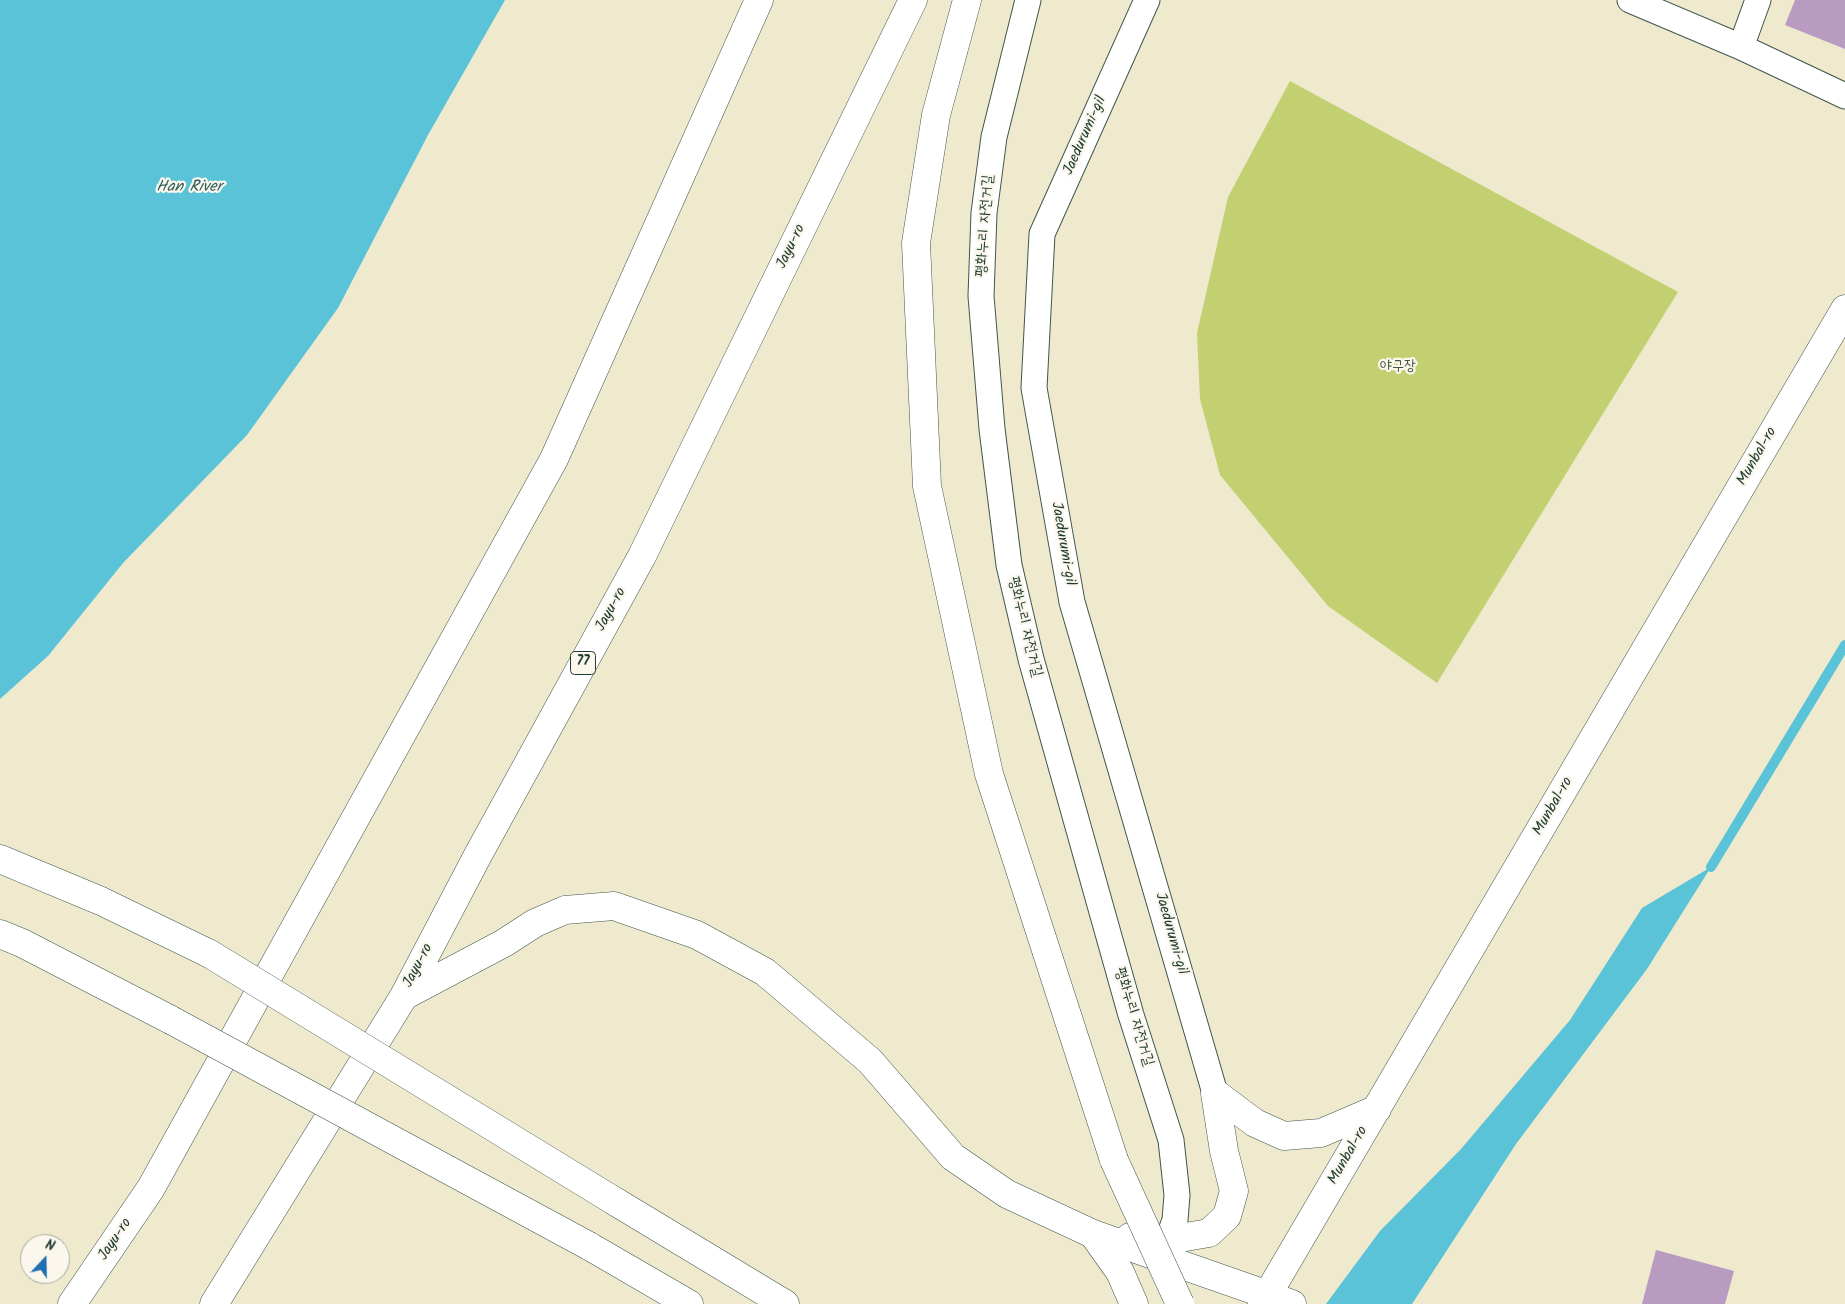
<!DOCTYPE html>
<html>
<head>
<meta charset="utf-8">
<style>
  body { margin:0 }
  #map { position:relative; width:1845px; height:1304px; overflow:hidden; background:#efe9ce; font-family:Kalam,sans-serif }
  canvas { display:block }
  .north { position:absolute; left:20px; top:1234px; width:50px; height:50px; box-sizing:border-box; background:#fbf7ec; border:1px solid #a3ada2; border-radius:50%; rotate:21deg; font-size:14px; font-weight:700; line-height:20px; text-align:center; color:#1f3d34 }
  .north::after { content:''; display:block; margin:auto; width:18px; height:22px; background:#1f6fb2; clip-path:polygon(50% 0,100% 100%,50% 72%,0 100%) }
</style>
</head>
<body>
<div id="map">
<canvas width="1845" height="1304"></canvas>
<div class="north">N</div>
</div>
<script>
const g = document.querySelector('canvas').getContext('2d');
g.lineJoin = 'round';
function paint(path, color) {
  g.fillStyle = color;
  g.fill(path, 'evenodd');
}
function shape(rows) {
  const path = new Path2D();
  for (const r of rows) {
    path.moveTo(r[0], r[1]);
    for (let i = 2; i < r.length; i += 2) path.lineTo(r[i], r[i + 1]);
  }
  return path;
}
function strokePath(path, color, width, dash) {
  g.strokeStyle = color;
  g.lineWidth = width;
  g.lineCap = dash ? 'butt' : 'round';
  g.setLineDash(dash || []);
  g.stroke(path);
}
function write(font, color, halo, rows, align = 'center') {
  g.font = font + ' Kalam,"Poor Story",sans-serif';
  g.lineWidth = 4.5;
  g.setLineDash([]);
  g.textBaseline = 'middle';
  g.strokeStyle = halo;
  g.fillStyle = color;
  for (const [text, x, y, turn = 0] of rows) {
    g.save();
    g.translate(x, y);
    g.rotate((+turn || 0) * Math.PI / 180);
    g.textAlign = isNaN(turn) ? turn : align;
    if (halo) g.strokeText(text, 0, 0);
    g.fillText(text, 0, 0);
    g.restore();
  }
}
paint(shape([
  [1290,81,1678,292,1437,683,1328,606,1220,475,1200,399,1197,333,1228,197]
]), '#c2d072');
paint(shape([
  [0,0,505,0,428,135,338,308,247,435,123,563,48,656,0,699],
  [1711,867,1647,969,1516,1144,1412,1304,1326,1304,1380,1231,1461,1149,1570,1020,1642,908]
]), '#5bc3d7');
strokePath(shape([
  [1711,867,1845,645]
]), '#5bc3d7', 10);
paint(shape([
  [1795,0,1845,0,1845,49,1785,25],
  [1656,1250,1734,1271,1725,1304,1642,1304]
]), '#b99bc1');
const minor = shape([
  [1028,0,994,137,984,213,981,296,992,429,1009,565,1031,659,1131,1015,1171,1140,1177,1195,1175,1220,1168,1240],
  [1147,0,1042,234,1034,388,1072,602,1215,1093],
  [1630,0,1741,47,1845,96],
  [1741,47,1758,0]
]);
const tertiary = shape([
  [1215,1093,1255,1123,1284,1136,1321,1133,1377,1109],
  [1093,1234,1120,1272,1134,1304],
  [1130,1237,1168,1240,1209,1233,1227,1216,1234,1191,1224,1151,1215,1093],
  [1268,1295,1292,1304],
  [1262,1304,1845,309]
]);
const trunk = shape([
  [967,0,936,115,916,243,927,486,989,774,1114,1160],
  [0,859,101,901,210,954],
  [0,934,22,943,171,1020],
  [404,996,504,943,535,923,565,910,614,906,697,935,765,972,870,1061,953,1157,1007,1194,1093,1234,1268,1295],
  [616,1202,785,1304],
  [589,1246,689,1304],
  [72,1304,151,1188,554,459,759,0],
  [214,1304,404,996,478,855,642,556,913,0]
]);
strokePath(minor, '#3e574b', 27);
strokePath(tertiary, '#3e574b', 29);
strokePath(trunk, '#3e574b', 29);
strokePath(minor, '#fff', 25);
strokePath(tertiary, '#fff', 28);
strokePath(trunk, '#fff', 28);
const trunkBridge = shape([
  [210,954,616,1202],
  [171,1020,589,1246],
  [1114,1160,1180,1304]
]);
strokePath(trunkBridge, '#3e574b', 29, []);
strokePath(trunkBridge, '#fff', 28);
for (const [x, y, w] of [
  [583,663,25]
]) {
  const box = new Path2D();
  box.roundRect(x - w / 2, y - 11.5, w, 23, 4);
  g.fillStyle = '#fbf7ec';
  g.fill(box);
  strokePath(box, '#1f3d34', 1);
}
write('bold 14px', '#1f3d34', null, [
  ["77",583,663]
]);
write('15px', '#1f3d34', '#fbf7ec', [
  ["Jaedurumi-gil",1086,136,-66],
  ["평화누리 자전거길",986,226,-86],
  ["Jayu-ro",792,247,-64],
  ["Munbal-ro",1758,457,-60],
  ["Jaedurumi-gil",1062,544,80],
  ["Jayu-ro",612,610,-61],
  ["평화누리 자전거길",1024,627,76],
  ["Munbal-ro",1554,807,-60],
  ["Jaedurumi-gil",1170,934,74],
  ["Jayu-ro",419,966,-62],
  ["평화누리 자전거길",1133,1017,73],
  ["Munbal-ro",1349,1156,-60],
  ["Jayu-ro",116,1240,-56]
]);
write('15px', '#405a40', '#fbf7ec', [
  ["야구장",1398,367]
]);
write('italic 16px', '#2e5e5d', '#fbf7ec', [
  ["Han River",189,188]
]);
</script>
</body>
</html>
